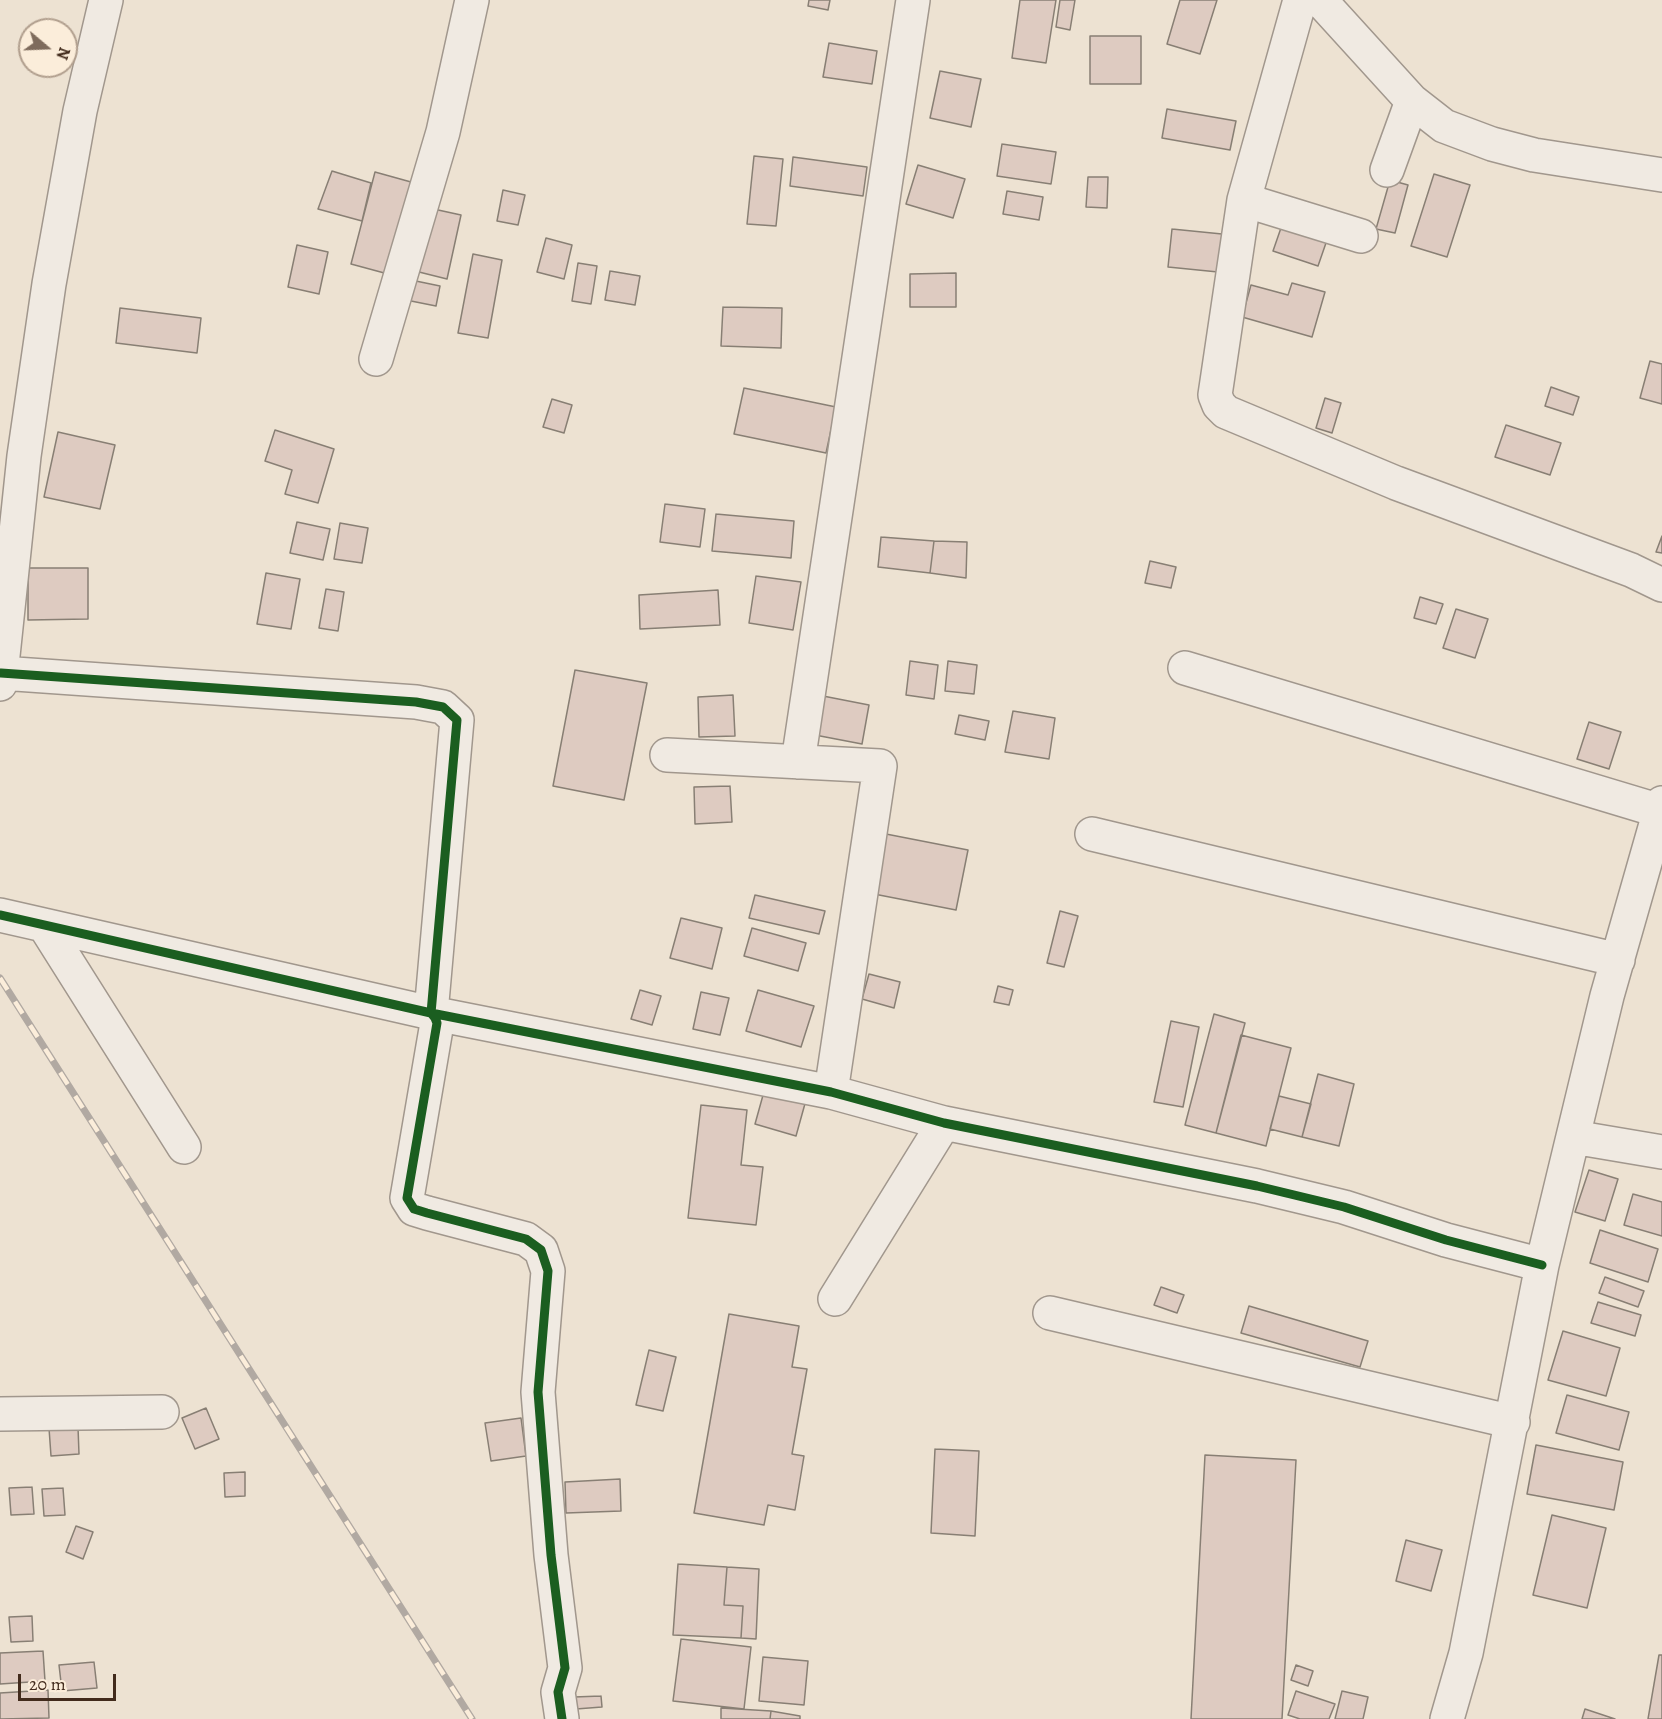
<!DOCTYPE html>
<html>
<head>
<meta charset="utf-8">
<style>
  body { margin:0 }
  #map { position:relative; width:1662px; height:1719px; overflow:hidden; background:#ede2d2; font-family:Alegreya,serif }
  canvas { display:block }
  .north { position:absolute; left:18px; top:18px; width:60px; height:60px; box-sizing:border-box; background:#fbedda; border:2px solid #b19f8e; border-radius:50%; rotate:109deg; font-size:16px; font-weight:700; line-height:24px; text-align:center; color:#422b1c }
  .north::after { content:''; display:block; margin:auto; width:21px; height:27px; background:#7e6b5c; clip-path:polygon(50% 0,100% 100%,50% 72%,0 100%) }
  .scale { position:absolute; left:18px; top:1674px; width:98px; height:27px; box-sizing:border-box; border:3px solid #422b1c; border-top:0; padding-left:8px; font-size:18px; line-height:21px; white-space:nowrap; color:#422b1c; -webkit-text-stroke:4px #fbedda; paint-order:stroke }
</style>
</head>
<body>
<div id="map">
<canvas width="1662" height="1719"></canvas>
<div class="north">N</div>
<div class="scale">20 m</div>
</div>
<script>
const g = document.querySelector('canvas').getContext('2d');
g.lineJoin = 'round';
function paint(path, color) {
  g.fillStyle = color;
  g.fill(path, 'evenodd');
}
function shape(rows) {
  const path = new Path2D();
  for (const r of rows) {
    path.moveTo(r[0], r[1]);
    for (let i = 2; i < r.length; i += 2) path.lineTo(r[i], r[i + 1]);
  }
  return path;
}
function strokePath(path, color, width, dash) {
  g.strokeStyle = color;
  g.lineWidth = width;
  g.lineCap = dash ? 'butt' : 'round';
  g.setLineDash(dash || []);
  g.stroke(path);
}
const building = shape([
  [809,0,830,0,828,10,808,6,809,0],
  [1020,0,1056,0,1046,63,1012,58,1020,0],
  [1060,0,1075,0,1070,30,1056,27,1060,0],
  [1180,0,1217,0,1200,54,1167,44,1180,0],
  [1090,36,1141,36,1141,84,1090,84,1090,36],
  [829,43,877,51,872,84,823,77,829,43],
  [940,71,981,79,971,127,930,118,940,71],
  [1167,109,1236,121,1230,150,1162,138,1167,109],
  [1002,144,1056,152,1051,184,997,176,1002,144],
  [754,156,783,159,776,226,747,224,754,156],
  [793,157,867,167,863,196,790,186,793,157],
  [918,165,965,179,953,218,906,204,918,165],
  [332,171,371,183,362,221,318,209,332,171],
  [375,172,411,182,388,274,351,264,375,172],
  [1434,174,1470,185,1447,257,1411,246,1434,174],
  [1088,177,1108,177,1107,208,1086,207,1088,177],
  [1390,180,1408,185,1395,233,1376,229,1390,180],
  [503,190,525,195,518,225,497,221,503,190],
  [1007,191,1043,197,1039,220,1003,214,1007,191],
  [429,208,461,215,447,279,415,271,429,208],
  [1282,225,1327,240,1318,266,1273,251,1282,225],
  [1172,229,1222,234,1218,272,1168,267,1172,229],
  [546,238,572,245,564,279,537,272,546,238],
  [297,245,328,252,319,294,288,287,297,245],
  [473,254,502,260,488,338,458,333,473,254],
  [578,263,597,266,591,304,572,301,578,263],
  [610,271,640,276,635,305,605,300,610,271],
  [956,273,956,307,910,307,910,274,956,273],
  [411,280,440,286,436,306,406,300,411,280],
  [1292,283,1325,292,1312,337,1242,317,1251,285,1288,295,1292,283],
  [723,307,782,308,781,348,721,346,723,307],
  [120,308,201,318,197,353,116,343,120,308],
  [1650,361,1662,364,1662,404,1640,398,1650,361],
  [1551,387,1579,397,1573,415,1545,406,1551,387],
  [744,388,836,407,826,453,734,434,744,388],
  [1325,398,1341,403,1332,433,1316,428,1325,398],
  [552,399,572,405,564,433,543,427,552,399],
  [1506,425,1561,443,1550,475,1495,457,1506,425],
  [275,430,334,449,318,503,285,494,292,470,265,461,275,430],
  [58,432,115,445,100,509,44,497,58,432],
  [665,504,705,509,700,547,660,542,665,504],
  [716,514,794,521,791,558,712,551,716,514],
  [297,522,330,529,323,560,290,553,297,522],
  [340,523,368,528,362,563,334,559,340,523],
  [1662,536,1662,553,1656,552,1662,536],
  [881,537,934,541,930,573,878,567,881,537],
  [934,541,967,542,966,578,930,573,934,541],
  [1150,561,1176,567,1171,588,1145,583,1150,561],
  [28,568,88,568,88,619,28,620,28,568],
  [266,573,300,579,291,629,257,624,266,573],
  [756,576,801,582,793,630,749,623,756,576],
  [326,589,344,592,338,631,319,628,326,589],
  [718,590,720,625,640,629,639,595,718,590],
  [1420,597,1443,604,1436,624,1414,618,1420,597],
  [1456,609,1488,619,1475,658,1443,648,1456,609],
  [910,661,938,665,934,699,906,695,910,661],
  [948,661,977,665,974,694,945,691,948,661],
  [575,670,647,683,624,800,553,786,575,670],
  [733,695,735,736,699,737,698,697,733,695],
  [823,696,869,705,862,744,815,735,823,696],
  [1013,711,1055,718,1049,759,1005,752,1013,711],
  [959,715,989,721,985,740,955,734,959,715],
  [1589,722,1621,732,1609,769,1577,759,1589,722],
  [730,786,732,822,695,824,694,787,730,786],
  [886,834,968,850,956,910,874,894,886,834],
  [755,895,825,911,819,934,749,918,755,895],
  [1060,911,1078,916,1064,967,1047,963,1060,911],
  [681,918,722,928,712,969,670,958,681,918],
  [752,928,806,943,798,971,744,956,752,928],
  [869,974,900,982,894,1008,862,999,869,974],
  [998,986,1013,990,1009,1005,994,1002,998,986],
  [640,990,661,996,652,1025,631,1019,640,990],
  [758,990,814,1006,801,1047,746,1031,758,990],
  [701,992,729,998,720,1035,693,1029,701,992],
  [1214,1014,1245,1023,1216,1133,1185,1125,1214,1014],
  [1171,1021,1199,1027,1183,1107,1154,1102,1171,1021],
  [1241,1035,1291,1048,1266,1146,1216,1133,1241,1035],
  [1318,1074,1354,1084,1339,1146,1302,1137,1318,1074],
  [765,1088,806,1100,796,1136,755,1124,765,1088],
  [1279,1096,1311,1104,1302,1137,1270,1129,1279,1096],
  [701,1105,747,1110,741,1165,763,1167,756,1225,688,1218,701,1105],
  [1589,1170,1618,1179,1605,1221,1575,1212,1589,1170],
  [1633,1194,1662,1202,1662,1236,1624,1225,1633,1194],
  [1600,1230,1658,1249,1648,1282,1590,1263,1600,1230],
  [1605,1277,1644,1291,1638,1307,1599,1293,1605,1277],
  [1161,1287,1184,1295,1177,1313,1154,1305,1161,1287],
  [1598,1302,1641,1315,1635,1336,1591,1323,1598,1302],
  [1249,1306,1368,1341,1360,1367,1241,1333,1249,1306],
  [729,1314,799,1326,792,1367,807,1369,792,1454,804,1456,795,1510,768,1505,764,1525,694,1513,729,1314],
  [1563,1331,1620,1348,1606,1396,1548,1380,1563,1331],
  [649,1350,676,1357,663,1411,636,1405,649,1350],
  [1567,1395,1629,1412,1619,1450,1556,1433,1567,1395],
  [206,1408,219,1439,195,1449,182,1418,206,1408],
  [521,1418,526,1456,491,1461,485,1423,521,1418],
  [78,1427,79,1454,51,1456,49,1428,78,1427],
  [1536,1445,1623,1462,1614,1510,1527,1494,1536,1445],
  [935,1449,979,1451,975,1536,931,1533,935,1449],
  [1205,1455,1296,1460,1282,1719,1191,1719,1205,1455],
  [245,1472,245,1496,225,1497,224,1473,245,1472],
  [620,1479,621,1511,566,1513,565,1482,620,1479],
  [32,1487,34,1514,11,1515,9,1488,32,1487],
  [63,1488,65,1515,44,1516,42,1489,63,1488],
  [1552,1515,1606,1528,1587,1608,1533,1595,1552,1515],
  [76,1526,93,1532,83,1559,66,1552,76,1526],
  [1406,1540,1442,1550,1431,1591,1396,1581,1406,1540],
  [678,1564,727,1567,724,1605,743,1606,741,1638,673,1635,678,1564],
  [727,1567,759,1569,756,1639,741,1638,743,1606,724,1605,727,1567],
  [32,1616,33,1641,11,1642,9,1617,32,1616],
  [681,1639,751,1647,744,1709,673,1701,681,1639],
  [43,1651,45,1681,0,1684,0,1653,43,1651],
  [1659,1655,1662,1655,1662,1719,1648,1719,1659,1655],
  [763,1657,808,1661,804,1705,759,1701,763,1657],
  [94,1662,97,1688,62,1691,59,1665,94,1662],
  [1296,1665,1313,1671,1308,1686,1291,1680,1296,1665],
  [48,1690,49,1718,0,1719,0,1693,48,1690],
  [1296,1691,1335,1704,1329,1719,1300,1719,1288,1715,1296,1691],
  [1342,1691,1368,1697,1363,1719,1335,1719,1342,1691],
  [601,1696,602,1707,576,1709,574,1697,601,1696],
  [721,1708,771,1711,770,1719,721,1719,721,1708],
  [1585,1709,1615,1719,1582,1719,1585,1709],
  [771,1711,800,1716,800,1719,770,1719,771,1711]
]);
paint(building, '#decbc1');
strokePath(building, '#887f74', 1.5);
const minor = shape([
  [1300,0,1244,200,1215,395,1219,405,1226,412,1396,483,1631,570,1662,585],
  [1320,0,1412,101,1444,126,1492,144,1534,155,1662,175],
  [1387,170,1412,101],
  [1244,200,1361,236],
  [376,359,443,132,472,0],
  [1185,668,1660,811],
  [1,673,416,702,443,707,457,720,431,1013,831,1092,944,1123,1257,1186,1344,1207,1446,1240,1542,1265],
  [0,684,24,456,49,284,80,111,106,0],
  [667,755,880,766,831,1092],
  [798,762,913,0],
  [1092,834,1618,960],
  [0,915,431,1013,435,1018,437,1023,407,1198,414,1209,427,1213,526,1239,541,1250,548,1271,538,1392,551,1555,565,1668,558,1692,562,1719],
  [44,925,184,1147],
  [1573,1137,1662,1152],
  [835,1299,944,1123],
  [1050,1313,1513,1422],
  [0,1414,162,1412],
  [1447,1719,1466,1653,1542,1265,1607,996,1662,803]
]);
strokePath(minor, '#a1978d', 36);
strokePath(minor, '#f0eae2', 33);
const rail = shape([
  [0,978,472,1719]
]);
strokePath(rail, '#b1a9a2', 7);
strokePath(rail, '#fbedda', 4.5, [14]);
strokePath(shape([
  [1,673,416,702,443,707,457,720,431,1013,831,1092,944,1123,1257,1186,1344,1207,1446,1240,1542,1265],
  [0,915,431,1013,435,1018,437,1023,407,1198,414,1209,427,1213,526,1239,541,1250,548,1271,538,1392,551,1555,565,1668,558,1692,562,1719]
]), '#1b5e20', 9);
</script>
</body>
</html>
